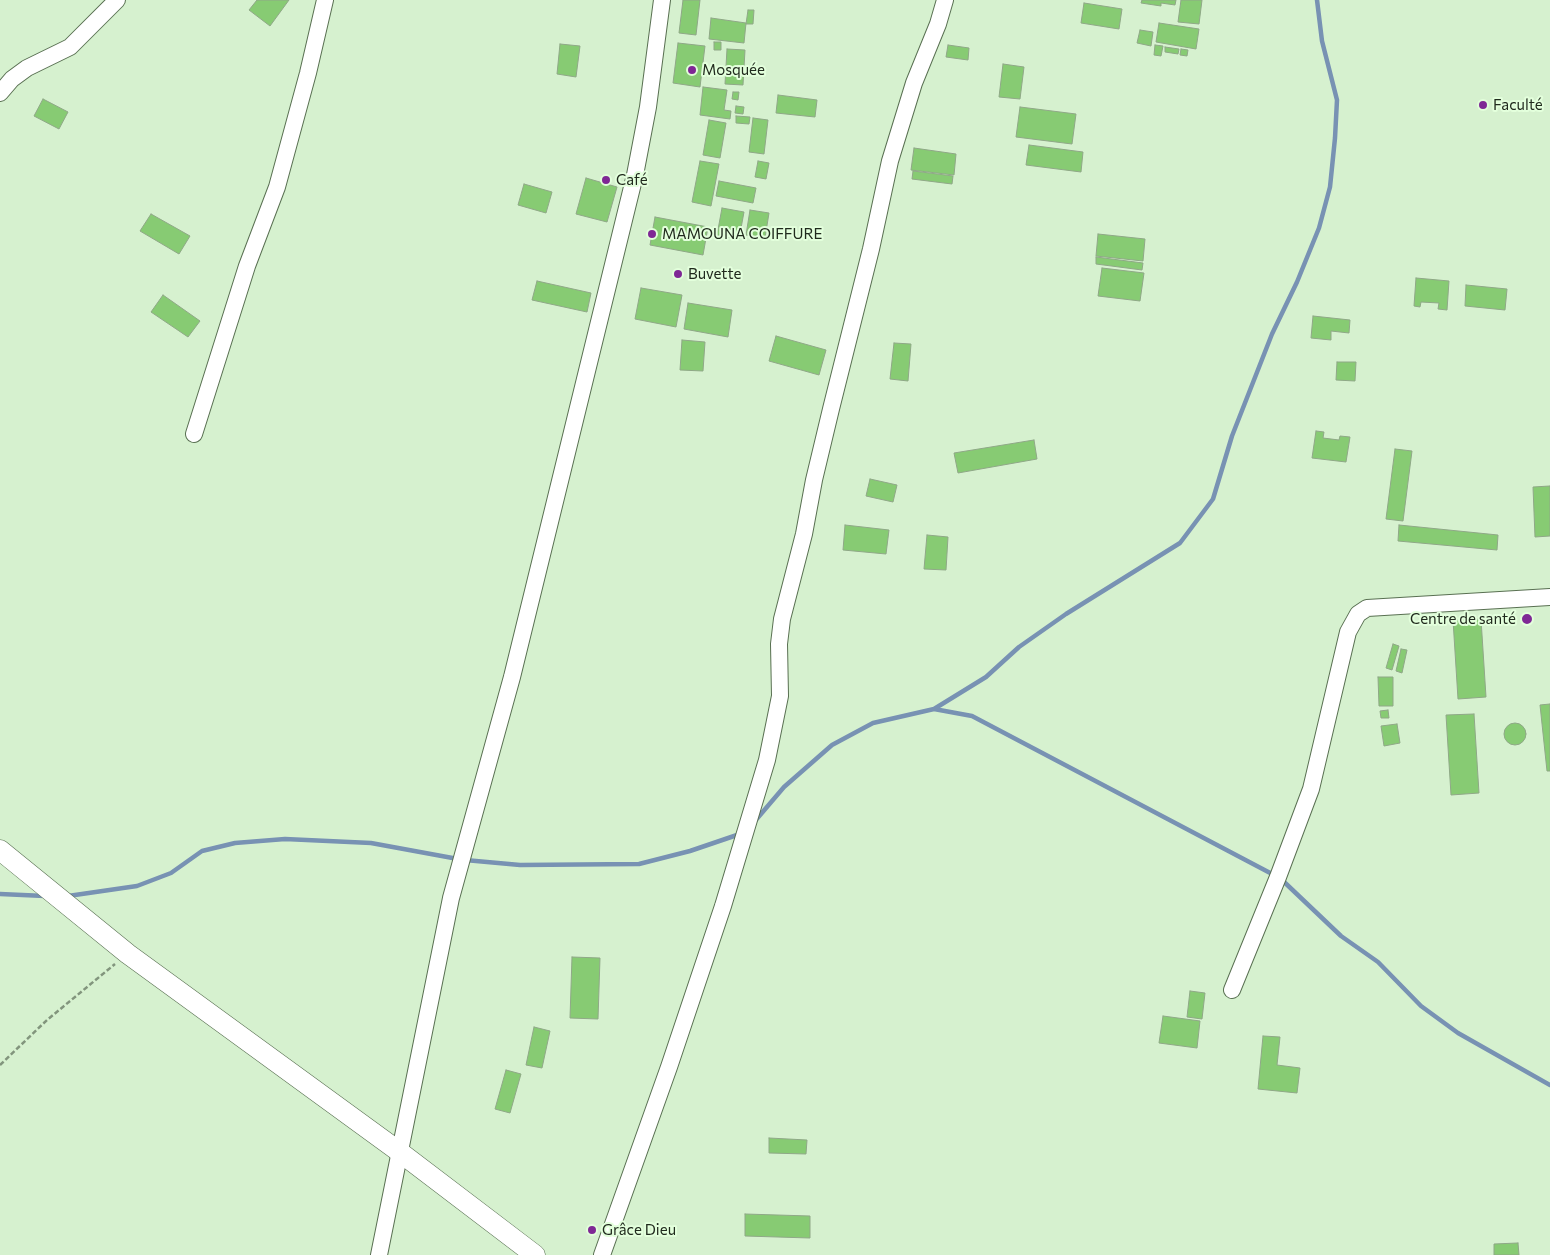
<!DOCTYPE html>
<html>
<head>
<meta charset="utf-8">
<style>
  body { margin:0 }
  canvas { display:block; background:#d6f1cf }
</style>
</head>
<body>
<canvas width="1550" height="1255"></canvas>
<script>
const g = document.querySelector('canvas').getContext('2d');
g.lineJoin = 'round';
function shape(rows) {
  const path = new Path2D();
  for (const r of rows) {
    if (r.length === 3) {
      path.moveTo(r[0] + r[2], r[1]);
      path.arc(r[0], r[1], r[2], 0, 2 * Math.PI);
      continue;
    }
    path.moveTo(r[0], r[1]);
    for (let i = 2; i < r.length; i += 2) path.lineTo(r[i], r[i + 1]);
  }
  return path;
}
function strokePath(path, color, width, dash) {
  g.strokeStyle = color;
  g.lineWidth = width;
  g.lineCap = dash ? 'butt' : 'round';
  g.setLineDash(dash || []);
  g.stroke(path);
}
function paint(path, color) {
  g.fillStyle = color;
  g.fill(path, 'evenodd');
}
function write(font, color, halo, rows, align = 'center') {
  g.font = font + ' Commissioner,sans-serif';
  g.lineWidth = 4;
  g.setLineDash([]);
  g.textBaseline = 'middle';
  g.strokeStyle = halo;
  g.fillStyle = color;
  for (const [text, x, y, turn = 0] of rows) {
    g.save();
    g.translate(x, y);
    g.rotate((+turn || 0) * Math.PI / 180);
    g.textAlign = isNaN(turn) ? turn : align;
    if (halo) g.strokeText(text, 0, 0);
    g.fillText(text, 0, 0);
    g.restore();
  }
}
strokePath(shape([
  [934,709,986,677,1019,647,1066,614,1180,543,1213,499,1232,436,1272,334,1297,282,1319,228,1330,187,1335,138,1337,100,1322,41,1317,0],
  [755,821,784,787,832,745,873,723,934,709,972,716,1274,875],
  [465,860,520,865,639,864,690,851,740,834],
  [1281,879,1341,936,1378,962,1421,1006,1458,1033,1550,1085],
  [0,894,45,896],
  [68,896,137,886,171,873,202,851,235,843,285,839,371,843,458,859]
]), '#7892b3', 4.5);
const building = shape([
  [257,0,289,0,270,26,249,10,257,0],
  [683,0,700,0,696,35,679,33,683,0],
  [1142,0,1176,0,1175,5,1161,3,1161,6,1141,3,1142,0],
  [1181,0,1202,0,1199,24,1178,22,1181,0],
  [1084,3,1122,9,1119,29,1081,23,1084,3],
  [748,10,754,10,753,24,746,24,748,10],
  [711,18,746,23,744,43,709,39,711,18],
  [1159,23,1199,29,1196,49,1156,42,1159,23],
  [1140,30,1153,32,1151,46,1137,43,1140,30],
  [714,42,721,42,721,50,714,50,714,42],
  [678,43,705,46,700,87,673,83,678,43],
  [560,44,580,46,576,77,557,74,560,44],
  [948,45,969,48,968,60,946,57,948,45],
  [1155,45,1163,46,1161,56,1154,55,1155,45],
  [1165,47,1179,49,1178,54,1165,52,1165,47],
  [727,49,745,50,743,85,725,84,727,49],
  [1181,49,1188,50,1187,56,1180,55,1181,49],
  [1003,64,1024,67,1020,99,999,97,1003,64],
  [703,87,727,90,724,110,731,111,730,119,700,115,703,87],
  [733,92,739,92,738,100,732,99,733,92],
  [778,95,817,100,815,117,776,113,778,95],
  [43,99,68,112,59,129,34,116,43,99],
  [736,106,744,107,743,114,735,113,736,106],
  [1020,107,1076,114,1072,144,1016,137,1020,107],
  [736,116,750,117,749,124,736,123,736,116],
  [753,118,768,120,764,154,749,152,753,118],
  [709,120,726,123,720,158,703,155,709,120],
  [1029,145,1083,152,1081,172,1026,165,1029,145],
  [914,148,956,154,954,175,911,170,914,148],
  [700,161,719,164,711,206,692,202,700,161],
  [758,161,769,163,766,179,755,177,758,161],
  [913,171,953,176,952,184,912,179,913,171],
  [586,178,617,187,607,222,576,214,586,178],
  [719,181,756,188,753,203,716,196,719,181],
  [524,184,552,192,546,213,518,205,524,184],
  [722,208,744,212,739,239,717,235,722,208],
  [750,210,769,213,765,238,746,235,750,210],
  [151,214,190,236,179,254,140,231,151,214],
  [655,217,708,227,703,255,650,245,655,217],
  [1098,234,1145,239,1143,261,1096,256,1098,234],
  [1096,257,1143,263,1142,270,1096,264,1096,257],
  [1102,268,1144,273,1140,301,1098,296,1102,268],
  [1416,278,1449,281,1447,310,1438,309,1439,303,1421,302,1420,307,1414,306,1416,278],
  [537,281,591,293,587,312,532,300,537,281],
  [1466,285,1507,289,1505,310,1465,306,1466,285],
  [641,288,682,295,676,327,635,319,641,288],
  [163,295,200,321,188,337,151,312,163,295],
  [688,303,732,310,728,337,684,329,688,303],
  [1313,316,1350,320,1349,333,1331,331,1331,340,1311,338,1313,316],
  [776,336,826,350,819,375,769,361,776,336],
  [682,340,705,342,703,371,680,370,682,340],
  [894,343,911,344,908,381,890,379,894,343],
  [1337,362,1356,362,1355,381,1336,380,1337,362],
  [1316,431,1324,432,1323,438,1339,440,1340,436,1350,437,1346,462,1312,458,1316,431],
  [1034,440,1037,459,958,473,954,453,1034,440],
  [1395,449,1412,451,1403,521,1386,519,1395,449],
  [870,479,897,485,893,502,866,496,870,479],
  [1550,486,1550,536,1535,537,1533,487,1550,486],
  [845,525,889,530,886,554,843,550,845,525],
  [1399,525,1498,535,1497,550,1398,541,1399,525],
  [927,535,948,537,946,570,924,569,927,535],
  [1481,619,1486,697,1458,699,1453,620,1481,619],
  [1393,644,1399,646,1392,670,1386,668,1393,644],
  [1401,649,1407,650,1402,673,1396,671,1401,649],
  [1378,677,1393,677,1393,706,1379,706,1378,677],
  [1550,704,1550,771,1547,771,1540,705,1550,704],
  [1388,710,1389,718,1381,718,1380,711,1388,710],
  [1474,714,1479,793,1451,795,1446,715,1474,714],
  [1515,734,11],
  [1397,724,1400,743,1384,746,1381,726,1397,724],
  [572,957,600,958,598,1019,570,1018,572,957],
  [1190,991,1205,993,1202,1019,1187,1017,1190,991],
  [1163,1016,1200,1021,1197,1048,1159,1043,1163,1016],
  [534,1027,550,1031,542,1068,526,1065,534,1027],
  [1263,1036,1280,1037,1277,1065,1300,1068,1297,1093,1258,1089,1263,1036],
  [506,1070,521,1074,510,1113,495,1109,506,1070],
  [769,1138,807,1140,806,1154,769,1153,769,1138],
  [745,1214,810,1216,810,1238,745,1236,745,1214],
  [1518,1243,1519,1255,1494,1255,1494,1244,1518,1243]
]);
paint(building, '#87cb73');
strokePath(building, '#8fa887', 1);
const minor = shape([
  [0,93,12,79,27,68,70,47,117,0],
  [194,434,247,266,277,187,308,73,325,0],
  [1232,990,1278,877,1311,789,1348,632,1358,614,1367,608,1550,597],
  [379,1255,451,898,512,677,635,175,648,107,662,0],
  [602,1255,669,1067,723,906,767,760,780,696,779,644,782,619,804,534,814,480,831,409,871,249,890,161,914,83,938,24,945,0]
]);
const tertiary = shape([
  [0,850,128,954,401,1153,535,1255]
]);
strokePath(minor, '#597052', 18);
strokePath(tertiary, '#597052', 21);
strokePath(shape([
  [0,1065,47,1020,115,964]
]), '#82957d', 2.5, [5, 2.5]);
strokePath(minor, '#fff', 16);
strokePath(tertiary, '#fff', 20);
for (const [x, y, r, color] of [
  [692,70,5,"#7f2895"],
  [1483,105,5,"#7f2895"],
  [606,180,5,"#7f2895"],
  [652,234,5,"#7f2895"],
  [678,274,5,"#7f2895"],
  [1527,619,6,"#7f2895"],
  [592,1230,5,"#7f2895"]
]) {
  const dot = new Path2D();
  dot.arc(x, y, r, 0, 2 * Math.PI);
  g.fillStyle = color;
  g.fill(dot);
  strokePath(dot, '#e3ffdc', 2);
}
write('15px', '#202a1d', '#e3ffdc', [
  ["Mosquée",702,70],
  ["Faculté",1493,105],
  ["Café",616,180],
  ["MAMOUNA COIFFURE",662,234],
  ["Buvette",688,274],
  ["Centre de santé",1516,619,"right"],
  ["Grâce Dieu",602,1230]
], 'left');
</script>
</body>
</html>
